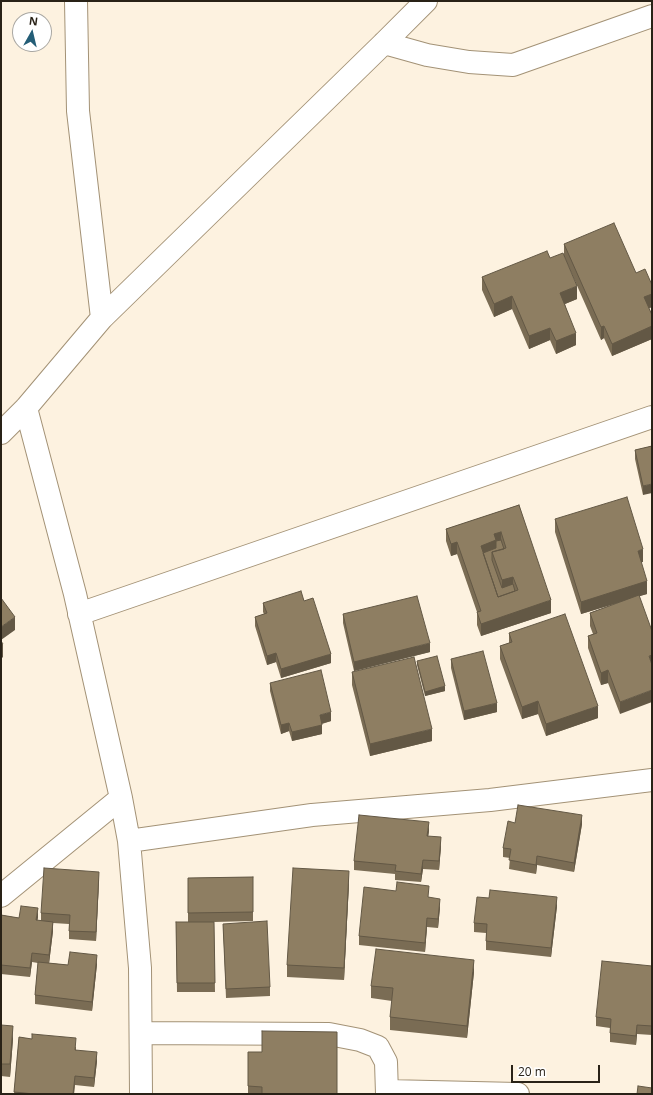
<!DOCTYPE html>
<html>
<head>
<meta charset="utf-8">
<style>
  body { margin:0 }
  #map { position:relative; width:653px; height:1095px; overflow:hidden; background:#fdf2e0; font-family:"Open Sans",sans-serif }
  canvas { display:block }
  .frame { position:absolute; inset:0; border:2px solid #292217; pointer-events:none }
  .north { position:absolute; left:12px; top:12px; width:40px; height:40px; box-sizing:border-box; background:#fff; border:1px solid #a9a7a2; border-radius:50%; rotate:8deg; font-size:11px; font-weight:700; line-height:16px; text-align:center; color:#292217 }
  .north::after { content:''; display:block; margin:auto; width:14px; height:18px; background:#245e77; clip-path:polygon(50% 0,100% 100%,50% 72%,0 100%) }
  .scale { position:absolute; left:511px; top:1065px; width:89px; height:18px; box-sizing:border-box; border:2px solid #292217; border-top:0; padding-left:5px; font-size:12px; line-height:14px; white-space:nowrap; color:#292217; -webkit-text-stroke:3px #fff; paint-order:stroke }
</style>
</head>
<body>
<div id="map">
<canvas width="653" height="1095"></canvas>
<div class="frame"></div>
<div class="north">N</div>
<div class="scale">20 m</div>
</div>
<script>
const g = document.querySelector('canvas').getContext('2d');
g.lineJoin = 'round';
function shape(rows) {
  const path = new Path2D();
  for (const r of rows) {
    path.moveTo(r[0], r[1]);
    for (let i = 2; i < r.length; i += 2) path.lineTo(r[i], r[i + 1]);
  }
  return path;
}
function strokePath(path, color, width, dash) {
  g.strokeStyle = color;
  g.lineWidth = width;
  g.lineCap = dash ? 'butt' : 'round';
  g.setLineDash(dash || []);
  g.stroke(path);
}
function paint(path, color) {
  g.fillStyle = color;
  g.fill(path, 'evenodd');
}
const minor = shape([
  [76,1,78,111,102,318],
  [384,43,427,55,469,62,513,65,652,16],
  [26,408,75,594,121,798,129,841,140,968,141,1094],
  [1,433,26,408,102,318,384,43,426,1],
  [79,614,652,417],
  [129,841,312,815,490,800,652,780],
  [1,896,121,798],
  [141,1033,329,1034,360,1040,378,1047,386,1062,387,1094],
  [387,1091,518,1094]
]);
strokePath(minor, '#a39276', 24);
strokePath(minor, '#fff', 22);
paint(shape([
  [564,244,636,273,652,285,652,307,649,308,652,315,652,339,612,356,604,338,601,340,564,256],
  [550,258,577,299,565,304,576,345,556,354,550,340,529,349,512,309,494,317,482,290,482,277],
  [652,446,643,495,635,459,635,450],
  [519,505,551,613,481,636,477,625,477,612,457,554,451,556,446,541,446,529],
  [555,519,643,562,641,562,647,594,639,596,620,714,608,683,601,685,588,648,588,636,593,634,590,626,590,613,624,601,581,614,555,532],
  [304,601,331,663,281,678,276,662,267,665,255,626,255,617,264,614,263,612,263,603],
  [343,614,430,652,354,671,343,623],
  [509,633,598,718,546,736,538,714,522,719,500,659,500,646,509,643],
  [451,659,497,712,464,720,451,668],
  [417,661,445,691,425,696,417,665],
  [352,672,432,741,370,756,352,685],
  [270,683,331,721,322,724,322,734,292,741,289,731,281,734,270,691],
  [515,823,582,824,574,872,537,865,536,874,509,869,510,858,503,857,503,848],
  [429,831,428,836,441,846,439,870,423,869,421,882,395,880,395,874,354,870,354,861],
  [253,877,253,921,214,922,215,992,177,992,176,922,188,922,188,878],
  [99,880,96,941,69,939,69,924,53,923,53,931,49,963,68,965,97,964,92,1011,35,1004,35,995,38,963,32,962,30,977,1,974,1,915,19,918,38,917,37,921,41,921,41,913],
  [349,883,344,980,287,977,287,965],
  [429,897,440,907,438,928,427,927,425,952,359,945,359,936],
  [557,906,551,957,486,950,486,933,474,932,474,923],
  [223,924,270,987,270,996,226,998],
  [652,966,652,1035,637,1034,636,1045,610,1042,610,1028,596,1026,596,1017],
  [474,972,467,1038,390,1030,390,1017,392,1001,371,998,371,986],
  [1,1025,13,1039,10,1077,1,1076],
  [19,1037,76,1047,76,1050,97,1061,94,1087,75,1085,74,1094,14,1094],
  [248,1052,337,1094,248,1094]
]), '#7a6c54');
paint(shape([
  [577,286,577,299,560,306,560,293],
  [652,294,652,307,644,310,644,297],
  [512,296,512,309,494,317,494,304],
  [604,326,604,338,601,340,601,327],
  [652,326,652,339,612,356,612,344],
  [550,328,550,340,529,349,529,336],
  [576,333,576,345,556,354,556,341],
  [652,484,652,493,643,495,643,486],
  [501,532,501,545,496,553,492,552,481,558,481,546,494,534],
  [457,542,457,554,451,556,451,544],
  [643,549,643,562,638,563,638,551],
  [513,577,513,589,502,593,502,580],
  [647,581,647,594,581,614,581,602],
  [551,600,551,613,481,636,481,624],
  [15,617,15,630,1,640,1,627],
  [430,643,430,652,354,671,354,662],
  [3,644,3,657,1,659,1,646],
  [276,653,276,662,267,665,267,656],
  [331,654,331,663,281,678,281,669],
  [652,655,652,667,649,656],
  [608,670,608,683,601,685,601,673],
  [445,686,445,691,425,696,425,692],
  [652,690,652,702,620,714,620,702],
  [538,701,538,714,522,719,522,707],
  [497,703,497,712,464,720,464,711],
  [598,706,598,718,546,736,546,724],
  [331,712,331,721,320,724,320,715],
  [289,723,289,731,281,734,281,725],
  [322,725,322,734,292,741,292,732],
  [432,729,432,741,370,756,370,744],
  [582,815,582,824,574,872,574,863],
  [429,822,429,831,427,845,427,836],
  [441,837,441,846,439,870,439,861],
  [537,856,537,865,536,874,536,865],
  [423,860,423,869,421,882,421,874],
  [349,871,349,883,344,980,344,968],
  [99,872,99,880,96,941,96,932],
  [557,897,557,906,551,957,551,948],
  [440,899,440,907,438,928,438,919],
  [38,908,38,917,36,929,36,920],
  [427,918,427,927,425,952,425,943],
  [53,922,53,931,49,964,49,955],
  [32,953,32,962,30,977,30,968],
  [97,955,97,964,92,1011,92,1002],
  [474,960,474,972,467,1038,467,1026],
  [637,1025,637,1034,636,1045,636,1036],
  [13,1026,13,1039,10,1077,10,1064],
  [97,1052,97,1061,94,1087,94,1078],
  [75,1076,74,1094,73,1094]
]), '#635845');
const building = shape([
  [614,223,636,273,645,269,652,285,652,294,644,297,652,315,652,326,612,344,604,326,601,327,564,244,614,223],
  [547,251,550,258,563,253,577,286,560,293,576,333,556,341,550,328,529,336,512,296,494,304,482,277,547,251],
  [652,446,652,484,643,486,635,450,652,446],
  [627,497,643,549,638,551,647,581,581,602,555,519,627,497],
  [519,505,551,600,481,624,477,612,481,611,457,542,451,544,446,529,519,505],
  [501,532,506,548,492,552,502,580,513,577,518,590,498,597,481,546,496,540,494,534,501,532],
  [501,540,504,549,492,552,492,560,502,588,513,584,515,591,498,597,483,553,496,548,496,541,501,540],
  [301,591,304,601,313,598,331,654,281,669,276,653,267,656,255,617,267,613,263,603,301,591],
  [639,595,652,631,652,655,649,656,652,665,652,690,620,702,608,670,601,673,588,636,597,633,590,613,639,595],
  [417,596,430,643,354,662,343,614,417,596],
  [1,598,15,617,1,627,1,598],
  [565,614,598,706,546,724,538,701,522,707,500,646,512,642,509,633,565,614],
  [1,641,3,644,1,646,1,641],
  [483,651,497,703,464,711,451,659,483,651],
  [437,656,445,686,425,692,417,661,437,656],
  [414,657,432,729,370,744,352,672,414,657],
  [321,670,331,712,320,715,322,725,292,732,289,723,281,725,270,683,321,670],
  [518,805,582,815,574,863,537,856,536,865,509,860,511,849,503,848,508,821,515,823,518,805],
  [359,815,429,822,427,836,441,837,439,861,423,860,421,874,395,871,396,865,354,861,359,815],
  [44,868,99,872,96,932,69,931,70,915,41,913,44,868],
  [293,868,349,871,344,968,287,965,293,868],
  [253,877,253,912,188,913,188,878,253,877],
  [397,882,429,886,428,897,440,899,438,919,427,918,425,943,359,936,364,887,396,891,397,882],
  [490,890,557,897,551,948,486,941,487,924,474,923,477,897,489,898,490,890],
  [21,906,38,908,36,920,53,922,49,955,32,953,30,968,1,965,1,915,19,918,21,906],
  [267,921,270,987,226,989,223,924,267,921],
  [176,922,214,922,215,983,177,983,176,922],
  [376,949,474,960,467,1026,390,1017,393,988,371,986,376,949],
  [70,952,97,955,92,1002,35,995,38,962,68,965,70,952],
  [602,961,652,966,652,1026,637,1025,636,1036,610,1033,611,1019,596,1017,602,961],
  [1,1025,13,1026,10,1064,1,1064,1,1025],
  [262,1031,337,1032,337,1094,262,1094,262,1087,248,1086,248,1052,262,1052,262,1031],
  [32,1034,76,1038,75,1050,97,1052,94,1078,75,1076,73,1094,34,1094,14,1092,19,1037,32,1039,32,1034],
  [638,1086,652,1088,652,1094,637,1094,638,1086]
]);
paint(building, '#8e7e62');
strokePath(building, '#635845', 1);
</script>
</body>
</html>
